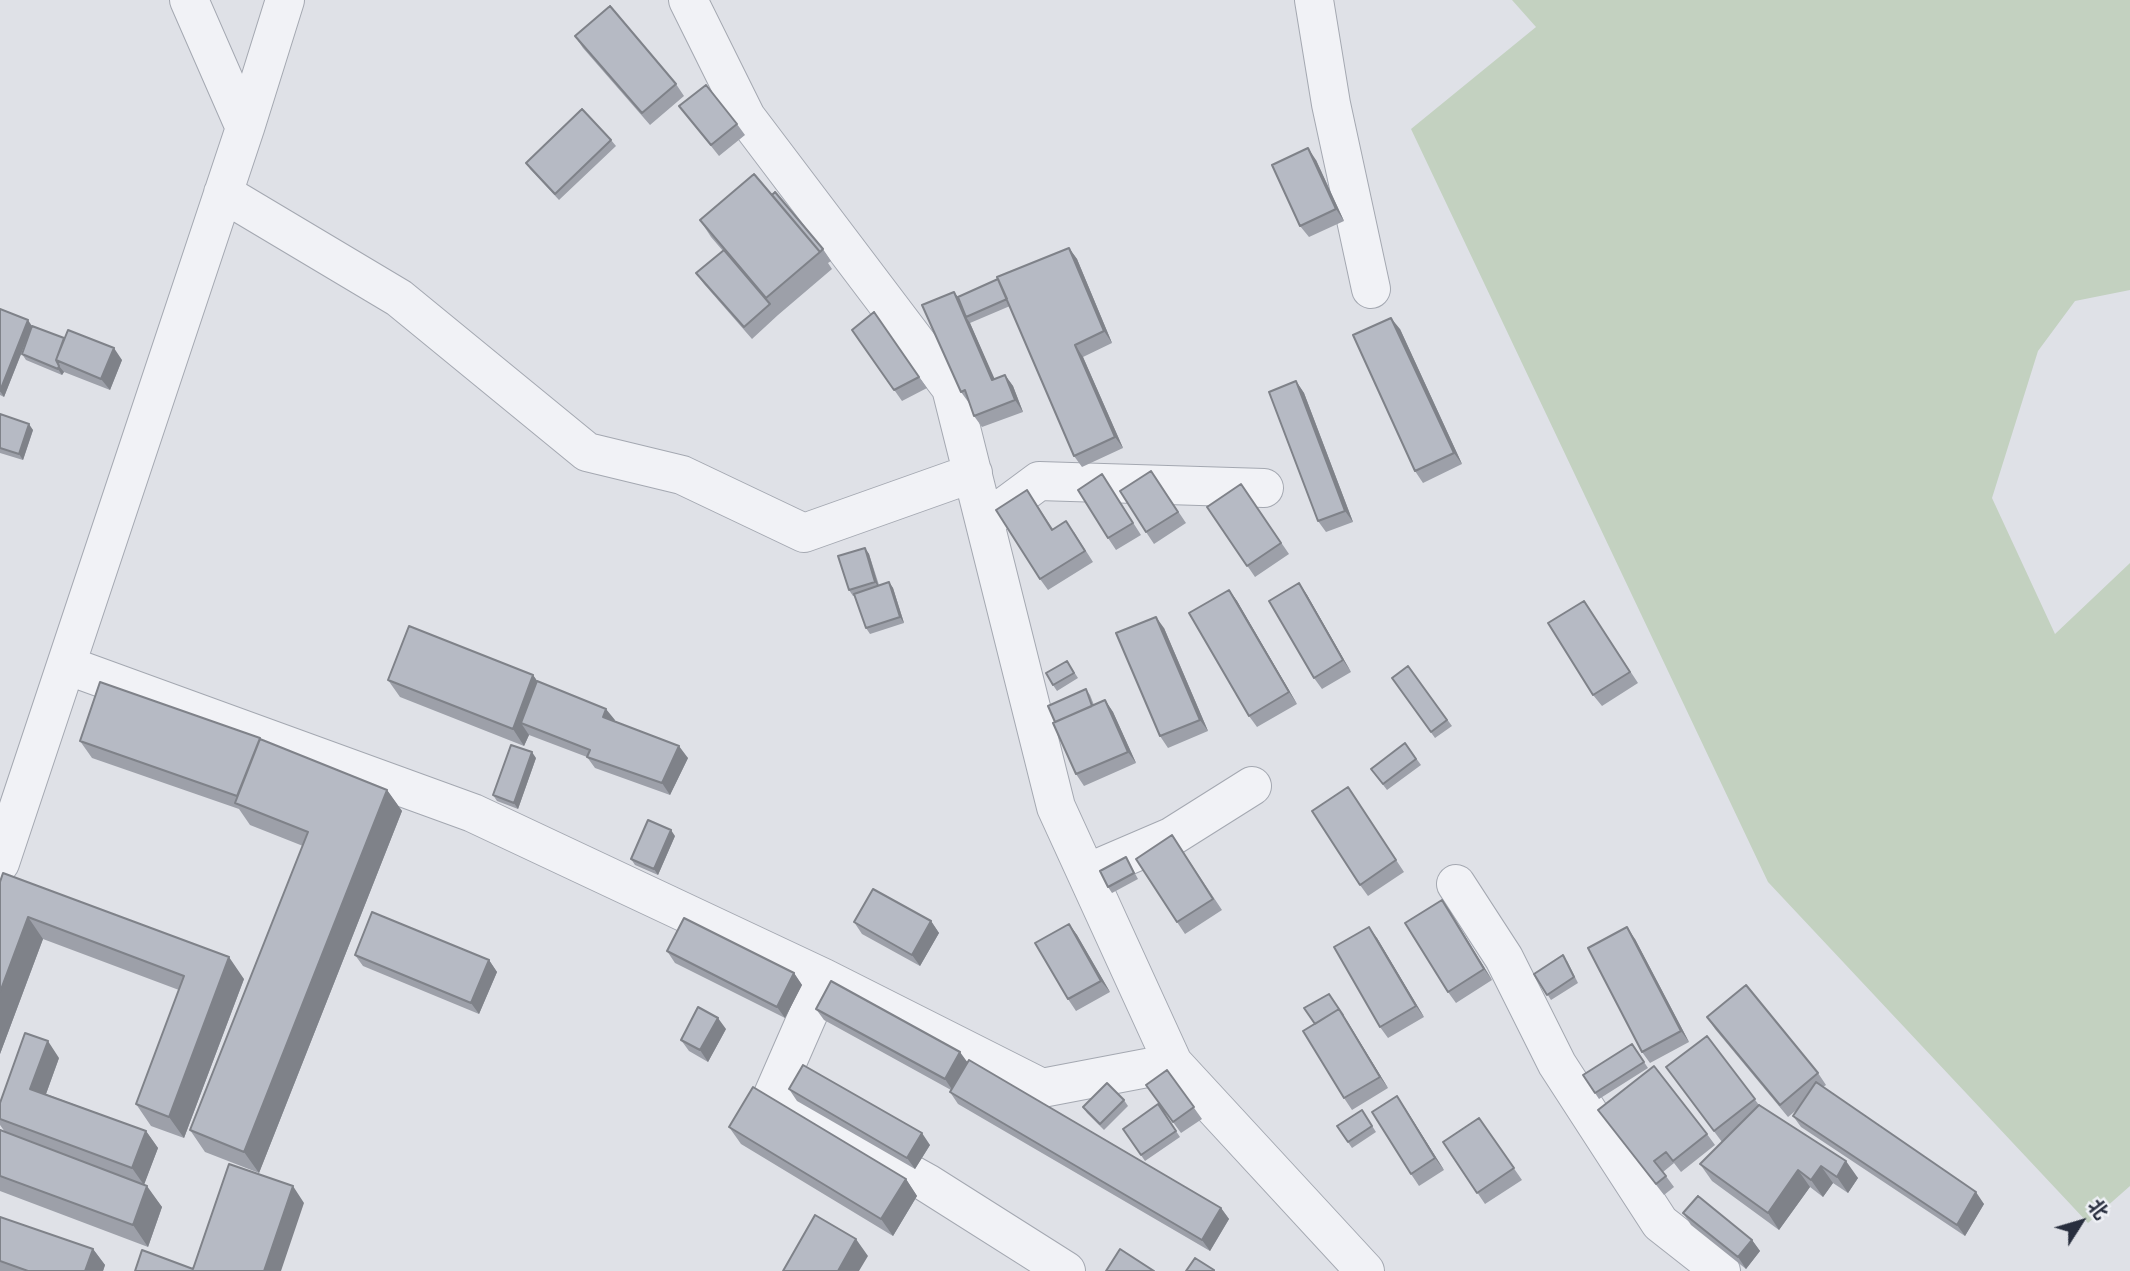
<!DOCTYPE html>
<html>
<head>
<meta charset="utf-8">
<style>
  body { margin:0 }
  #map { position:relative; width:2130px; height:1271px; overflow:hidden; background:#dfe1e7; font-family:Arial,"Noto Sans SC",sans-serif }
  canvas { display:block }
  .north { position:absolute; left:2046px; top:1187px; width:70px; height:70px; -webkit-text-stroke:5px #eef0f5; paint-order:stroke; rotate:53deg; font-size:19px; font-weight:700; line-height:28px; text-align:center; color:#282e3e }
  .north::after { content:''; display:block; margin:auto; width:24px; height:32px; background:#282e3e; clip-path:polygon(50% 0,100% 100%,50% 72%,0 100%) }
</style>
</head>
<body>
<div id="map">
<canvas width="2130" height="1271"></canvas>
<div class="north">北</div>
</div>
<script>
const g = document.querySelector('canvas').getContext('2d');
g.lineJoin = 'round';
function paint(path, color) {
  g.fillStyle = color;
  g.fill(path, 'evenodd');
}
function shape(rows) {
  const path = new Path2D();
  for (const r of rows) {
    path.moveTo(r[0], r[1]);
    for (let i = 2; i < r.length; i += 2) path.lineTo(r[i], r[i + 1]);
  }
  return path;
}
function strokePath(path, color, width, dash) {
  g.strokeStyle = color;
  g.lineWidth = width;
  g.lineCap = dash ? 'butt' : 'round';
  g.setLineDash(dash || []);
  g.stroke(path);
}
paint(shape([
  [1512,0,2130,0,2130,290,2075,301,2038,351,1992,498,2055,634,2130,563,2130,1186,2088,1223,1768,882,1411,129,1536,27]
]), '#c3d1c0');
const minor = shape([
  [688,0,746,117,951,388,1056,807,1173,1063,1365,1271],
  [1314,0,1331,104,1371,289],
  [245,128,285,0],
  [223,193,399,298,587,452,682,475,804,533,973,473],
  [985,521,1039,481,1264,488],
  [66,665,473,813,824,978,1042,1088,1173,1063],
  [0,863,245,128,189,0],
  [1087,873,1171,837,1252,786],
  [1456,884,1504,958,1557,1064,1660,1223,1721,1271],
  [824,978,772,1097,927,1183,1066,1271]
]);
strokePath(minor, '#a4a8b1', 40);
strokePath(minor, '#f1f2f6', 38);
paint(shape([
  [575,36,676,84,684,96,650,125,583,48],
  [679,106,737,124,745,135,719,156],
  [611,140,616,146,559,200,530,169,526,163],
  [1316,160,1344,221,1309,237,1300,226],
  [772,195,823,249,831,261,828,263,832,269,778,315,752,339,704,284,696,273,723,251,711,237,700,220],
  [1069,248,1077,259,1112,343,1083,357,1123,448,1082,467,1074,456,1010,306,970,323,994,379,1005,375,1013,386,1023,412,982,427,974,416,969,403,961,392,954,292,958,297],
  [0,309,32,326,122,360,110,390,64,372,62,375,26,360,22,354,30,332,4,397,0,395],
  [874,312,927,388,902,401,852,330],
  [1400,329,1462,464,1423,483,1415,471],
  [1296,381,1304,393,1353,522,1326,532,1318,521],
  [0,414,33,430,23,460,0,453],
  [1151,471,1186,523,1154,544,1146,532],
  [1102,474,1141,535,1116,550,1108,538],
  [1241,484,1289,554,1255,577,1207,507],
  [1035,502,1053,529,1074,532,1093,562,1048,590,1040,579],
  [865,548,869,554,879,585,889,582,893,588,904,623,870,634,866,628,855,596,853,596,849,590],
  [1299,583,1307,595,1351,672,1322,689,1314,678],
  [1229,590,1237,601,1297,704,1257,727,1249,716],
  [1584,601,1638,683,1602,706,1593,695],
  [1164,628,1208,731,1168,748,1160,736],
  [1067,661,1078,678,1057,691,1053,685],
  [1408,666,1452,726,1435,738,1392,678],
  [533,675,537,681,688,758,670,795,595,768,587,757,529,735,524,746,400,697,388,680],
  [1086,689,1090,695,1094,705,1105,700,1113,712,1136,763,1084,786,1076,774],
  [260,738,261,740,387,790,402,811,259,1173,205,1152,190,1130,303,846,250,825,239,809,92,758,80,741],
  [1405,743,1421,765,1387,790,1371,769],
  [536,758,518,809,497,801,493,795],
  [1348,787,1404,872,1368,896,1360,885],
  [1172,835,1222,910,1185,934,1177,922],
  [675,836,658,875,635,865,631,859],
  [1126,857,1138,879,1112,893,1108,887],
  [0,882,244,979,184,1138,151,1126,136,1104,179,990,43,939,0,1054],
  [1442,900,1492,980,1456,1003,1448,992],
  [931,921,939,933,920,966,862,934,854,922],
  [1069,924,1077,935,1110,992,1076,1011,1068,999],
  [1377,938,1424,1017,1388,1038,1380,1027],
  [1635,939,1689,1042,1650,1063,1642,1052],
  [667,951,794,973,802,985,785,1018,675,963],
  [355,955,489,960,497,972,479,1014,363,966],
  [1567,961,1578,983,1551,1000,1534,974],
  [816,1009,968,1062,1221,1208,1229,1219,1210,1251,958,1104,950,1092,951,1090,824,1020],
  [1707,1017,1818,1073,1826,1085,1823,1087,1984,1204,1965,1236,1801,1127,1793,1116,1799,1108,1788,1117,1715,1029],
  [1347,1021,1388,1088,1352,1110,1344,1098],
  [726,1029,708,1062,689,1051,681,1040],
  [1707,1036,1759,1105,1858,1178,1848,1193,1833,1183,1823,1197,1810,1187,1779,1230,1712,1181,1700,1164,1722,1142,1674,1078],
  [1632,1044,1648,1068,1599,1099,1583,1075],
  [59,1058,46,1094,146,1131,158,1148,144,1184,162,1207,148,1247,0,1191,0,1130,5,1132,0,1125,0,1103],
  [1167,1070,1202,1119,1181,1133,1146,1085],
  [789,1089,930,1145,915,1169,797,1101],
  [1124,1100,1128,1106,1104,1130,1087,1113,1083,1107],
  [1158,1104,1180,1137,1145,1161,1123,1129],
  [1405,1108,1444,1170,1419,1186,1411,1174],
  [1362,1110,1376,1132,1352,1148,1337,1126],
  [1598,1110,1707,1134,1715,1145,1681,1172,1674,1163,1663,1172,1674,1187,1664,1195],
  [1479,1118,1522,1180,1485,1204,1443,1142],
  [729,1127,906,1179,917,1196,893,1236,741,1144],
  [1683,1213,1752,1240,1760,1251,1746,1269,1691,1225],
  [0,1217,93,1249,105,1265,103,1271,0,1271]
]), '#9da0a9');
paint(shape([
  [1308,148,1316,160,1344,221,1336,209],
  [1069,248,1077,259,1112,343,1104,331],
  [954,292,962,303,966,317,970,323,1000,391,992,380],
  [1391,318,1400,329,1462,464,1454,453],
  [28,320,32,326,4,397,0,391],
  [1075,345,1083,357,1123,448,1115,437],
  [114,348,122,360,110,390,101,379],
  [59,366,64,372,62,375,58,369],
  [1005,375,1013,386,1023,412,1015,400],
  [1296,381,1304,393,1353,522,1345,511],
  [29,424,33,430,23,460,19,454],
  [865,548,869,554,879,588,875,582],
  [889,582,893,588,904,623,900,617],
  [1299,583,1307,595,1351,672,1343,660],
  [1229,590,1237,601,1297,704,1289,692],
  [1156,617,1164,628,1208,731,1200,720],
  [533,675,545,692,521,723,529,735,524,746,513,729],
  [1105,700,1113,712,1136,763,1128,752],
  [606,709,615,720,611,728,603,717],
  [679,746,688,758,670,795,662,783],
  [532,752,536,758,518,809,514,803],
  [387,790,402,811,259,1173,244,1152],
  [671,830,675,836,658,875,654,869],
  [1442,900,1450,911,1492,980,1484,969],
  [28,917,43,939,0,1054,0,992],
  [931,921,939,933,920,966,912,955],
  [1069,924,1077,935,1110,992,1101,981],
  [1369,927,1377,938,1424,1017,1416,1006],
  [1627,927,1635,939,1689,1042,1681,1031],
  [229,957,244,979,184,1138,169,1117],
  [489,960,497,972,479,1014,471,1003],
  [794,973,802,985,785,1018,777,1007],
  [1329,994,1347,1021,1388,1088,1380,1077],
  [718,1018,726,1029,708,1062,700,1050],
  [48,1041,59,1058,42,1105,30,1089],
  [960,1052,968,1063,953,1091,945,1079],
  [1397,1096,1405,1108,1444,1170,1435,1158],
  [146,1131,158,1148,144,1185,132,1168],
  [922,1133,930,1145,915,1169,907,1158],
  [1846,1161,1858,1178,1848,1193,1837,1177],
  [1821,1166,1833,1183,1823,1197,1811,1180],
  [1798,1170,1810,1187,1779,1230,1768,1213],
  [906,1179,917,1196,893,1236,881,1219],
  [147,1186,162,1207,148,1247,133,1225],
  [293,1186,304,1203,281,1271,264,1271],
  [1976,1192,1984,1204,1965,1236,1957,1225],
  [1221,1208,1229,1219,1210,1251,1202,1240],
  [856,1239,868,1256,859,1271,838,1271],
  [1752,1240,1760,1251,1746,1269,1738,1257],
  [93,1249,105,1265,103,1271,85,1271]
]), '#7f8289');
const building = shape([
  [610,6,676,84,642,113,575,36,610,6],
  [706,85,737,124,711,145,679,106,706,85],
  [582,109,611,140,555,194,526,163,582,109],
  [1308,148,1336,209,1300,226,1272,165,1308,148],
  [754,174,820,252,766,298,700,220,754,174],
  [775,192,823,249,820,252,772,195,775,192],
  [1069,248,1104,331,1075,345,1115,437,1074,456,997,277,1069,248],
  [724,250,770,304,744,327,696,273,724,250],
  [998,279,1007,299,966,317,958,297,998,279],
  [954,292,992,380,1005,375,1015,400,974,416,965,390,961,392,922,305,954,292],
  [0,309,28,320,0,391,0,309],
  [874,312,919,377,894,390,852,330,874,312],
  [1391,318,1454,453,1415,471,1353,335,1391,318],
  [32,326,64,338,56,360,59,366,58,369,22,354,32,326],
  [68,330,114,348,101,379,56,360,68,330],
  [1296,381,1345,511,1318,521,1269,392,1296,381],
  [0,414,29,424,19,454,0,448,0,414],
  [1151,471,1178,512,1146,532,1120,491,1151,471],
  [1102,474,1133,523,1108,538,1078,490,1102,474],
  [1241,484,1281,543,1247,566,1207,507,1241,484],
  [1027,490,1052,530,1066,521,1085,551,1040,579,996,510,1027,490],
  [865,548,875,582,849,590,838,556,865,548],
  [889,582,900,617,866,628,854,594,889,582],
  [1299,583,1343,660,1314,678,1269,601,1299,583],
  [1229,590,1289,692,1249,716,1189,613,1229,590],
  [1584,601,1630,672,1593,695,1548,623,1584,601],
  [1156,617,1200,720,1160,736,1116,633,1156,617],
  [409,626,533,675,513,729,388,680,409,626],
  [1067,661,1074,673,1053,685,1046,673,1067,661],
  [1408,666,1447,720,1431,732,1392,678,1408,666],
  [537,681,606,709,603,717,679,746,662,783,587,757,590,750,521,723,537,681],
  [100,682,260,738,237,796,80,741,100,682],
  [1086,689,1092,706,1055,722,1048,706,1086,689],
  [1105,700,1128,752,1076,774,1053,723,1105,700],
  [260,739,387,790,244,1152,190,1130,308,832,235,803,260,739],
  [1405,743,1416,759,1383,784,1371,769,1405,743],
  [511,745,532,752,514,803,493,795,511,745],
  [1348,787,1396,860,1360,885,1312,811,1348,787],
  [648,820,671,830,654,869,631,859,648,820],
  [1172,835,1213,899,1177,922,1136,859,1172,835],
  [1126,857,1134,873,1108,887,1100,871,1126,857],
  [3,873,229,957,169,1117,136,1104,184,976,28,917,0,992,0,882,3,873],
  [873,889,931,921,912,955,854,922,873,889],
  [1442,900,1484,969,1448,992,1405,923,1442,900],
  [372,912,489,960,471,1003,355,955,372,912],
  [684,918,794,973,777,1007,667,951,684,918],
  [1069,924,1101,981,1068,999,1035,943,1069,924],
  [1369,927,1416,1006,1380,1027,1334,947,1369,927],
  [1627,927,1681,1031,1642,1052,1588,948,1627,927],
  [1563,955,1574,977,1547,995,1534,974,1563,955],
  [831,981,960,1052,945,1079,816,1009,831,981],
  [1746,985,1818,1073,1780,1105,1707,1017,1746,985],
  [1329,994,1343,1015,1339,1009,1315,1024,1304,1008,1329,994],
  [698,1007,718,1018,700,1050,681,1040,698,1007],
  [1339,1009,1380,1077,1344,1098,1303,1031,1339,1009],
  [25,1033,48,1041,30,1089,146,1131,132,1168,0,1119,0,1103,25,1033],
  [1707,1036,1755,1099,1714,1131,1666,1067,1707,1036],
  [1632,1044,1644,1062,1595,1093,1583,1075,1632,1044],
  [969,1060,1221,1208,1202,1240,950,1092,969,1060],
  [803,1065,922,1133,907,1158,789,1089,803,1065],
  [1654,1066,1707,1134,1673,1161,1666,1152,1654,1161,1666,1176,1656,1184,1598,1110,1654,1066],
  [1167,1070,1194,1107,1173,1122,1146,1085,1167,1070],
  [1816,1082,1976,1192,1957,1225,1793,1116,1816,1082],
  [1107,1083,1124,1100,1100,1124,1083,1107,1107,1083],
  [753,1087,906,1179,881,1219,729,1127,753,1087],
  [1397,1096,1435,1158,1411,1174,1372,1112,1397,1096],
  [1158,1104,1176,1131,1141,1155,1123,1129,1158,1104],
  [1759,1105,1846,1161,1837,1177,1821,1166,1811,1180,1798,1170,1768,1213,1700,1164,1759,1105],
  [1362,1110,1372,1126,1348,1142,1337,1126,1362,1110],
  [1479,1118,1514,1168,1477,1193,1443,1142,1479,1118],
  [0,1130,147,1186,133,1225,0,1176,0,1130],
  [229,1164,293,1186,264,1271,135,1271,142,1250,193,1269,229,1164],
  [1698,1196,1752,1240,1738,1257,1683,1213,1698,1196],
  [815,1215,856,1239,838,1271,783,1271,815,1215],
  [0,1217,93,1249,85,1271,28,1271,0,1261,0,1217],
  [1120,1249,1154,1271,1106,1271,1120,1249],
  [1195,1258,1214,1270,1214,1271,1186,1271,1195,1258]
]);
paint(building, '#b6bac4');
strokePath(building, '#7f8289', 2);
</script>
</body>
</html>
